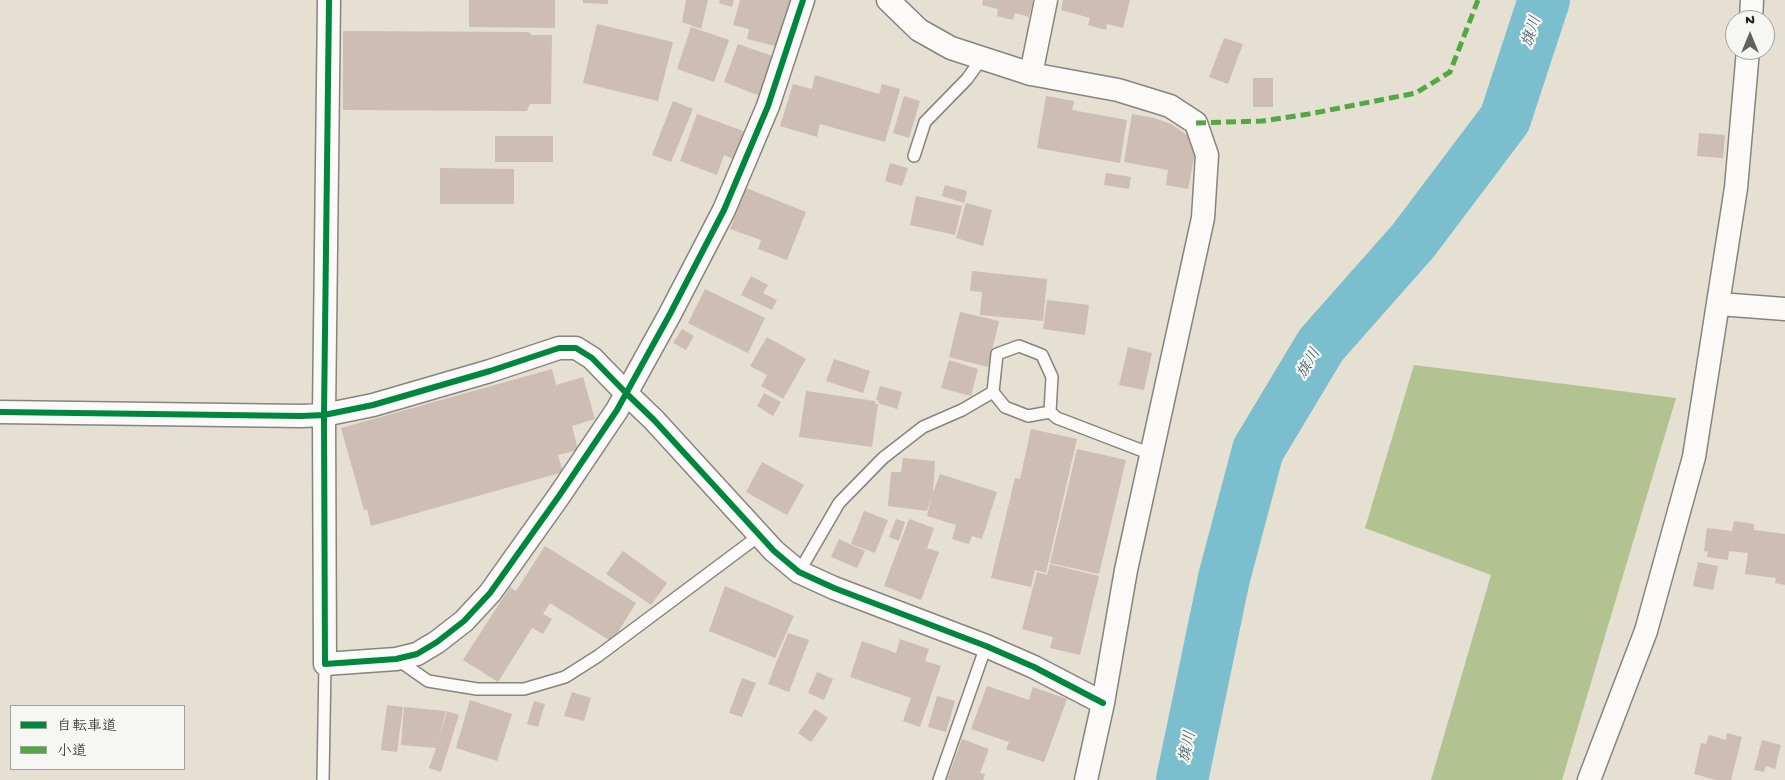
<!DOCTYPE html>
<html>
<head>
<meta charset="utf-8">
<style>
  body { margin:0 }
  #map { position:relative; width:1785px; height:780px; overflow:hidden; background:#e5e0d1; font-family:"Gochi Hand","Klee One",sans-serif }
  canvas { display:block }
  .legend { position:absolute; left:10px; top:705px; width:175px; height:65px; box-sizing:border-box; background:#f6f6f2; border:1px solid #9f9f9c; margin:0; padding:6px 9px; list-style:none; font-size:15px; color:#1c1c1c }
  .legend li { display:flex; align-items:center; gap:10px; height:25px }
  .legend b { width:25px; border:1px solid #9f9f9c }
  .north { position:absolute; left:1725px; top:10px; width:50px; height:50px; box-sizing:border-box; background:#f6f6f2; border:1px solid #9f9f9c; border-radius:50%; rotate:0deg; font-size:14px; font-weight:700; line-height:20px; text-align:center; color:#1c1c1c }
  .north::after { content:''; display:block; margin:auto; width:18px; height:22px; background:#62615b; clip-path:polygon(50% 0,100% 100%,50% 72%,0 100%) }
</style>
</head>
<body>
<div id="map">
<canvas width="1785" height="780"></canvas>
<ul class="legend">
<li><b style="height:6px;background:#00873e"></b>自転車道</li>
<li><b style="height:6px;background:#52a943"></b>小道</li>
</ul>
<div class="north">N</div>
</div>
<script>
const g = document.querySelector('canvas').getContext('2d');
g.lineJoin = 'round';
function paint(path, color) {
  g.fillStyle = color;
  g.fill(path, 'evenodd');
}
function shape(rows) {
  const path = new Path2D();
  for (const r of rows) {
    path.moveTo(r[0], r[1]);
    for (let i = 2; i < r.length; i += 2) path.lineTo(r[i], r[i + 1]);
  }
  return path;
}
function strokePath(path, color, width, dash) {
  g.strokeStyle = color;
  g.lineWidth = width;
  g.lineCap = dash ? 'butt' : 'round';
  g.setLineDash(dash || []);
  g.stroke(path);
}
function write(font, color, halo, rows, align = 'center') {
  g.font = font + ' "Gochi Hand","Klee One",sans-serif';
  g.lineWidth = 4.5;
  g.setLineDash([]);
  g.textBaseline = 'middle';
  g.strokeStyle = halo;
  g.fillStyle = color;
  for (const [text, x, y, turn = 0] of rows) {
    g.save();
    g.translate(x, y);
    g.rotate((+turn || 0) * Math.PI / 180);
    g.textAlign = isNaN(turn) ? turn : align;
    if (halo) g.strokeText(text, 0, 0);
    g.fillText(text, 0, 0);
    g.restore();
  }
}
paint(shape([
  [1414,365,1676,398,1562,780,1431,780,1491,575,1365,528]
]), '#b3c291');
strokePath(shape([
  [1182,780,1224,578,1258,450,1321,345,1413,241,1505,119,1544,0]
]), '#7bbece', 52);
paint(shape([
  [469,0,555,0,555,28,469,27],
  [583,0,608,0,608,4,583,3],
  [686,0,708,0,701,29,682,22],
  [720,0,734,0,732,7,719,3],
  [740,0,791,0,779,47,747,39,749,29,733,25],
  [983,0,1033,0,1029,17,1015,13,1013,20,997,16,998,9,982,5],
  [1063,0,1130,0,1123,28,1107,24,1106,30,1088,25,1090,18,1061,10],
  [597,24,673,42,658,101,583,83],
  [691,27,729,40,714,82,677,69],
  [343,31,528,32,532,35,552,35,551,104,530,104,527,111,343,110],
  [1224,38,1243,44,1228,84,1209,77],
  [738,44,775,57,760,96,724,82],
  [815,75,879,94,882,84,900,89,885,142,820,124,817,137,780,126,793,84,812,89],
  [1253,78,1273,78,1273,107,1253,107],
  [904,96,920,101,909,138,893,133],
  [1046,96,1074,101,1072,110,1127,120,1120,163,1037,148],
  [673,101,693,109,671,162,652,155],
  [697,114,746,132,736,160,724,155,717,175,680,161],
  [1132,114,1154,118,1171,124,1187,135,1192,141,1196,148,1188,189,1166,185,1168,170,1124,162],
  [1699,133,1725,135,1723,158,1697,156],
  [495,136,553,136,553,162,495,162],
  [890,163,908,168,902,186,885,181],
  [440,168,514,169,514,204,440,204],
  [1106,173,1131,177,1129,189,1104,185],
  [945,185,967,191,964,203,942,196],
  [746,188,806,212,787,260,758,249,761,240,730,229],
  [916,196,962,206,955,235,910,225],
  [966,203,992,210,983,246,956,238],
  [972,271,1047,279,1043,321,980,315,982,292,970,291],
  [751,276,768,285,763,293,777,300,772,310,741,295],
  [705,289,765,318,748,353,688,323],
  [1047,300,1089,305,1085,335,1043,329],
  [960,312,999,321,988,367,949,357],
  [682,329,694,336,686,350,673,343],
  [767,337,806,359,783,399,761,386,767,375,750,366],
  [1128,347,1152,353,1144,390,1119,385],
  [834,359,870,371,863,393,826,381],
  [949,360,978,369,971,396,941,388],
  [552,369,556,385,583,377,595,419,572,426,578,450,558,455,563,472,371,526,367,509,364,510,341,428],
  [880,386,902,392,897,409,878,403,879,401,876,400],
  [806,391,875,401,875,404,878,404,872,447,799,437],
  [764,393,781,402,773,416,757,406],
  [1031,429,1077,439,1046,573,1035,570,1031,587,991,578,1015,478,1020,479],
  [1077,449,1126,460,1099,574,1050,563],
  [903,458,935,461,933,493,940,474,997,492,982,539,972,536,969,544,952,539,956,525,927,516,932,495,927,511,888,506,891,472,901,472],
  [762,462,804,485,787,515,746,492],
  [864,511,888,520,875,553,851,544],
  [896,519,905,522,899,541,889,537],
  [909,519,934,528,927,548,939,552,921,600,884,586],
  [1734,521,1754,524,1754,530,1785,534,1785,585,1775,583,1776,578,1745,574,1748,553,1729,551,1728,560,1707,557,1708,552,1704,551,1707,528,1732,531],
  [839,539,865,551,857,568,831,557],
  [545,546,636,603,612,642,550,603,543,614,552,619,543,634,532,628,498,682,463,660,510,587,516,591],
  [623,551,667,583,651,605,606,574],
  [1698,562,1718,566,1713,590,1693,586],
  [1050,564,1099,576,1080,655,1050,648,1053,637,1022,629,1037,572,1047,575],
  [725,586,794,616,775,658,709,631],
  [788,633,809,640,789,692,768,684],
  [900,639,929,649,925,661,941,666,920,727,903,721,911,698,850,677,862,641,896,653],
  [817,672,833,679,824,700,808,693],
  [742,678,756,683,742,717,729,713],
  [987,686,1029,700,1033,687,1067,699,1044,762,1006,749,1009,742,971,729],
  [572,692,591,698,584,721,564,716],
  [937,696,955,701,946,732,928,727],
  [470,700,512,714,497,761,456,748],
  [534,701,545,704,538,727,527,724],
  [387,705,403,707,397,752,381,750],
  [404,707,446,711,437,745,447,711,459,715,441,772,429,768,436,748,401,745],
  [815,709,828,718,811,742,798,733],
  [1727,733,1742,737,1731,780,1716,780,1694,774,1701,743,1706,744,1709,735,1726,740],
  [962,739,989,749,980,773,985,774,983,780,947,780],
  [1762,740,1781,745,1775,769,1766,766,1764,772,1754,770]
]), '#cdbdb2');
const lane = shape([
  [914,156,925,122,967,79,982,58],
  [1050,412,1028,416,1005,407,993,392,997,354,1019,346,1042,355,1052,377,1050,412,1057,418,1151,454],
  [799,572,839,503,883,458,923,427,962,410,993,392],
  [398,660,428,681,477,689,524,689,565,677,598,656,760,535],
  [323,780,325,664],
  [939,780,986,646]
]);
const street = shape([
  [329,0,324,415,325,664,396,659,417,654,437,642,464,621,490,593,559,496,617,410,670,314,724,210,768,106,803,0],
  [888,0,919,30,951,48,1031,74,1118,90,1170,106,1196,123,1207,155,1203,218,1126,570,1103,703,1086,780],
  [1751,20,1752,0],
  [1031,74,1046,0],
  [1719,304,1785,309],
  [0,412,301,416,324,415,373,405,490,371,559,348,576,348,592,358,627,394,654,420,774,551,799,572,834,588,986,646,1034,667,1103,703],
  [1589,780,1646,631,1694,457,1736,188,1748,50]
]);
strokePath(lane, '#86847d', 14);
strokePath(street, '#86847d', 25);
strokePath(lane, '#fbfaf8', 11);
strokePath(street, '#fbfaf8', 22);
strokePath(shape([
  [1196,123,1262,121,1309,114,1416,93,1450,72,1478,0]
]), '#52a943', 5, [10, 5]);
strokePath(shape([
  [329,0,324,415,325,664,396,659,417,654,437,642,464,621,490,593,559,496,617,410,670,314,724,210,768,106,803,0],
  [0,412,301,416,324,415,373,405,490,371,559,348,576,348,592,358,627,394,654,420,774,551,799,572,834,588,986,646,1034,667,1103,703]
]), '#00873e', 6);
write('italic 16px', '#305763', '#f6f6f2', [
  ["旗川",1533,32,-72],
  ["旗川",1310,364,-59],
  ["旗川",1189,747,-78]
]);
</script>
</body>
</html>
